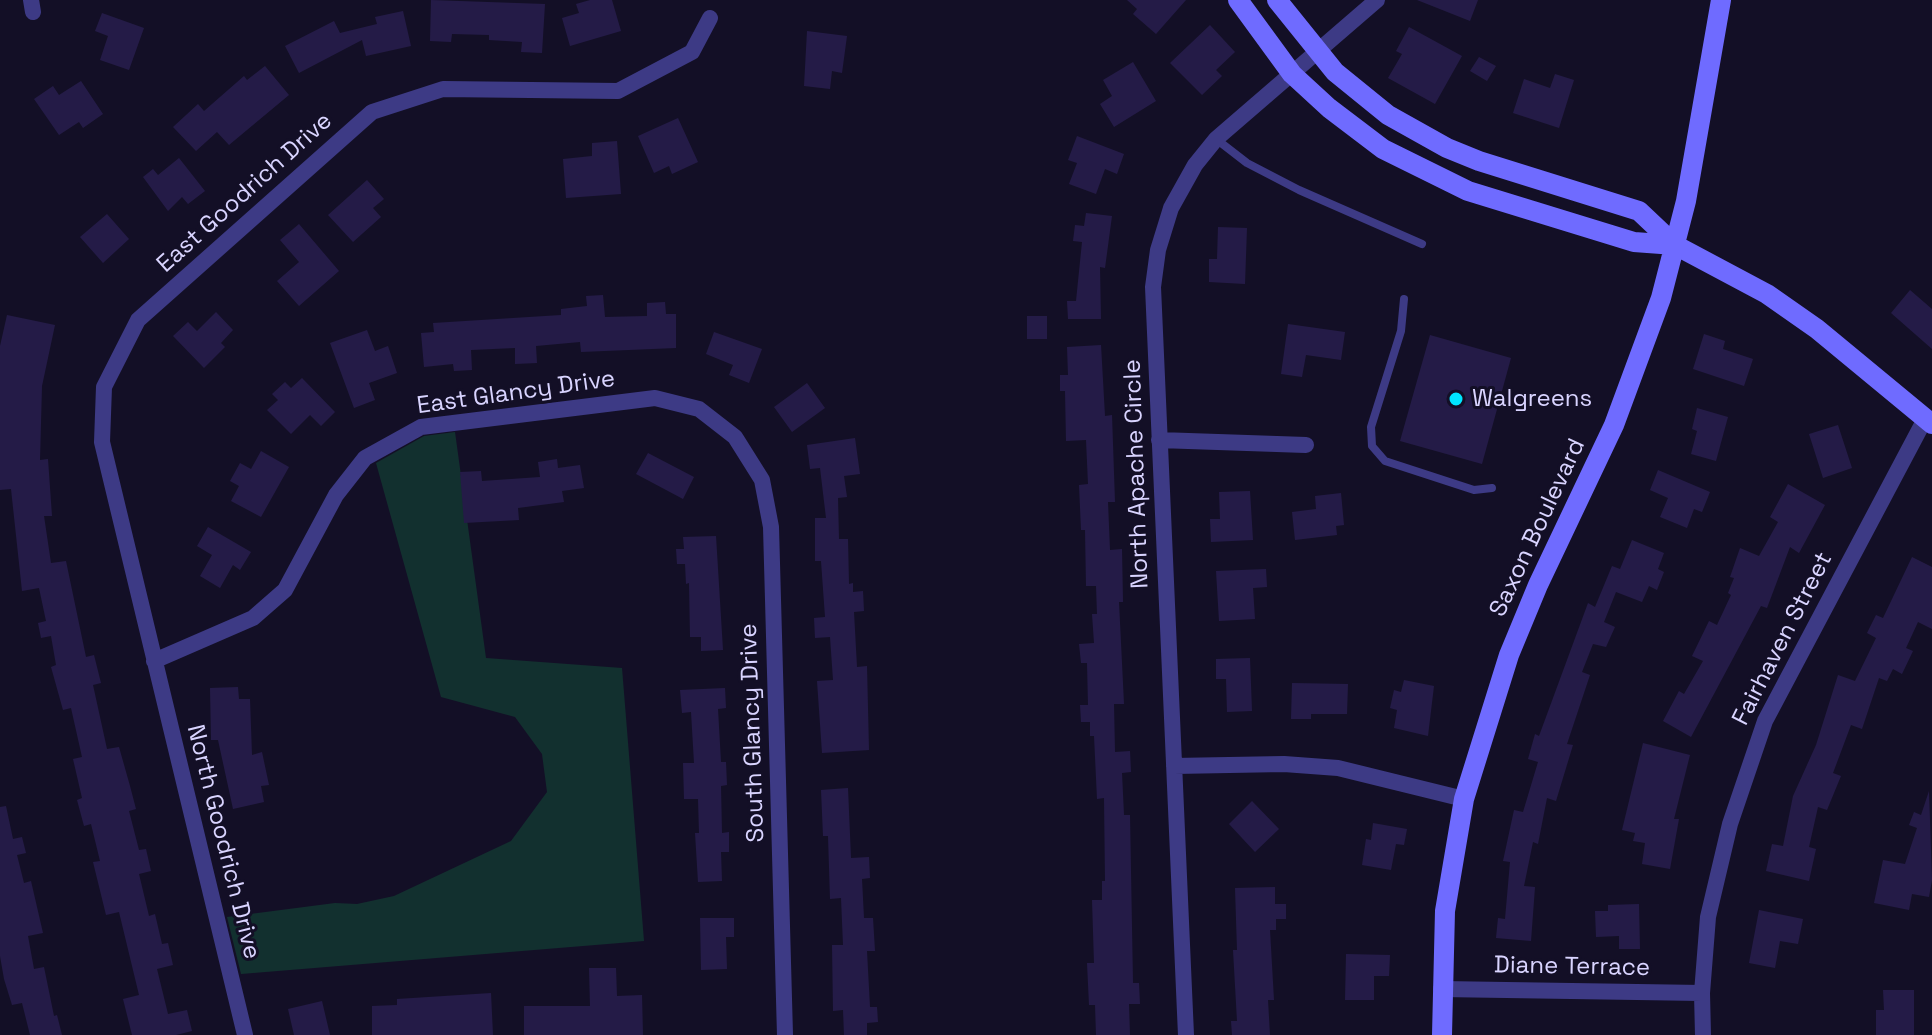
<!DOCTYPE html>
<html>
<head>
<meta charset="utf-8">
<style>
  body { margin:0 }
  canvas { display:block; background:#130f26 }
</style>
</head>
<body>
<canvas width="1932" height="1035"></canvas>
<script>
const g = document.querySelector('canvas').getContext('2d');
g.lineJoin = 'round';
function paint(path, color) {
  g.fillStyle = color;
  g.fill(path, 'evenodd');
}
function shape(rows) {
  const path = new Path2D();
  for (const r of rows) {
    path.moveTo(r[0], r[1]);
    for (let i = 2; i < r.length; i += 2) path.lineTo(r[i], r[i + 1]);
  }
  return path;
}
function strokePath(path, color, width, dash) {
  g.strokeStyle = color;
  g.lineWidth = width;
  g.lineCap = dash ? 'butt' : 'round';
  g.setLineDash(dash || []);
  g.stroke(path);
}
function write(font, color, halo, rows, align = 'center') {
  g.font = font + ' "Space Grotesk",sans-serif';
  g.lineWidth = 6;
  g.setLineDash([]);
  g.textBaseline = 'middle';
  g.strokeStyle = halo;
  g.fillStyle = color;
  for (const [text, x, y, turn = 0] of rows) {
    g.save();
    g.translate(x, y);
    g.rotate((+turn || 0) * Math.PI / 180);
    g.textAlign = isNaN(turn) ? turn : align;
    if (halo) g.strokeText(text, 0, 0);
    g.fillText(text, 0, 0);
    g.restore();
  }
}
paint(shape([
  [455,432,486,658,622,668,644,941,241,974,227,917,335,903,357,904,394,896,511,841,547,792,542,754,515,717,441,697,376,463,424,436]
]), '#12302f');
paint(shape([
  [431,0,545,4,542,53,521,52,522,42,489,40,489,35,452,34,451,42,430,41],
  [590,0,612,0,621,31,570,46,562,18,579,13,576,4],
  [1127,0,1186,0,1156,34,1133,14,1137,9],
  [1417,0,1478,0,1470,21],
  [403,11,411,46,366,56,362,40,299,73,285,46,334,21,340,33,377,24,375,17],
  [102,13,144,28,129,70,100,60,108,36,95,31],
  [1210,25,1235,52,1216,70,1222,76,1202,95,1170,63],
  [1409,27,1462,56,1435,104,1388,78,1402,54,1396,51],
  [807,31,847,36,842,73,832,71,830,89,804,86],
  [1479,57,1496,66,1487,81,1470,71],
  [1133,62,1156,101,1114,127,1100,104,1112,96,1103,80],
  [265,66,289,95,229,145,217,132,196,151,173,127,198,104,204,111,244,76,247,80],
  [1555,74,1574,80,1559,128,1513,113,1524,79,1550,88],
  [81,81,103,114,83,128,79,122,59,135,34,99,53,86,59,95],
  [678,118,698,162,672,174,669,166,654,173,638,136],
  [1077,136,1124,154,1117,174,1105,169,1096,194,1069,184,1077,163,1068,160],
  [617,141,621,194,566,198,563,159,592,156,592,143],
  [179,158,205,191,188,204,182,197,168,211,143,177,153,169,158,175],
  [367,180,384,199,373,208,381,217,353,242,328,215],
  [1086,213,1112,216,1105,268,1100,267,1101,319,1068,319,1067,301,1076,301,1082,242,1073,241,1075,225,1084,226],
  [107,214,129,239,103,263,80,237],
  [299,224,339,271,299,306,277,281,299,262,280,240],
  [1218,227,1247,228,1245,284,1209,282,1209,259,1217,259],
  [1910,290,1932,309,1932,349,1891,313],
  [603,295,605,317,647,316,647,303,665,302,666,314,676,314,676,348,581,352,580,342,536,346,537,363,515,364,515,348,471,350,472,370,454,371,453,364,424,367,421,333,434,332,433,323,561,315,561,309,587,306,586,296],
  [216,312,233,330,221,343,225,347,204,368,173,336,188,322,197,331],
  [7,315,55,325,42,386,40,460,48,459,52,516,44,516,51,563,66,561,86,657,94,655,101,683,93,685,107,749,119,747,130,786,136,809,129,811,139,850,146,849,151,871,139,874,149,916,155,914,162,944,168,943,173,965,157,969,168,1014,187,1010,192,1031,176,1035,132,1035,123,999,139,995,119,912,106,915,93,862,100,861,91,824,84,826,77,800,82,798,73,759,82,757,71,708,63,710,51,667,56,665,51,636,41,638,38,623,46,621,39,588,22,591,11,489,0,490,0,346],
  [1027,316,1047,316,1047,339,1027,339],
  [1288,324,1345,332,1341,360,1306,355,1302,377,1281,374],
  [367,330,375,351,388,346,397,373,369,383,375,400,354,408,330,343],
  [714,332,762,349,749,383,729,375,733,365,706,354],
  [1704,334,1725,341,1723,349,1753,359,1744,386,1693,369],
  [1430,335,1511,358,1482,464,1400,441],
  [1101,345,1105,416,1112,415,1115,502,1108,502,1110,550,1122,549,1123,602,1119,602,1124,704,1114,704,1115,752,1130,751,1131,772,1122,773,1124,815,1130,815,1133,983,1139,983,1140,1004,1129,1004,1130,1035,1096,1035,1095,1005,1089,1005,1087,963,1094,963,1092,900,1102,900,1102,881,1105,881,1104,798,1097,799,1094,736,1090,736,1090,722,1081,722,1080,705,1088,705,1087,663,1081,663,1079,644,1094,643,1092,614,1097,614,1096,586,1086,586,1085,530,1081,530,1079,485,1088,484,1086,440,1066,441,1065,391,1060,391,1060,375,1068,375,1067,347],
  [302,378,335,412,321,426,310,415,291,434,267,410,278,400,272,394,285,382,291,388],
  [807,383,825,408,792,432,774,407],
  [1697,408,1728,417,1716,461,1691,454,1697,431,1692,429],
  [1838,425,1852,468,1823,478,1809,434],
  [855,438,860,474,844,476,847,497,838,498,839,539,848,539,849,584,853,583,853,592,863,591,864,611,854,612,857,667,867,666,869,750,822,753,817,681,833,680,830,637,815,638,814,618,825,617,821,561,815,561,815,518,826,518,820,468,810,469,807,445],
  [261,451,289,467,261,517,231,501,239,486,230,481,240,463,251,469],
  [648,453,694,477,683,499,636,474],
  [557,459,558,468,580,465,584,488,562,491,564,502,518,508,519,520,464,523,460,472,481,471,482,481,540,477,538,462],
  [1658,470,1710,492,1702,512,1694,509,1687,528,1660,517,1668,498,1650,490],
  [1788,484,1825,505,1799,553,1790,547,1767,608,1761,606,1691,737,1663,721,1679,691,1684,694,1703,661,1692,656,1709,621,1717,625,1731,595,1728,593,1734,578,1730,577,1740,548,1759,556,1778,522,1770,517],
  [1250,491,1253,540,1211,542,1210,519,1220,519,1219,492],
  [1341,493,1344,525,1336,526,1337,535,1295,540,1292,512,1316,509,1315,496],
  [208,527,251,552,240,570,233,565,220,588,200,576,212,555,197,546],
  [716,536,723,650,701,651,701,637,690,637,689,583,686,584,685,564,677,564,676,549,684,549,683,537],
  [1632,540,1664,553,1658,569,1664,572,1657,590,1649,586,1642,602,1616,592,1604,622,1615,627,1606,647,1593,644,1582,672,1590,675,1567,744,1573,745,1556,801,1547,798,1538,844,1533,842,1524,886,1535,887,1531,941,1496,938,1498,918,1505,919,1510,862,1503,861,1514,810,1523,812,1538,762,1528,759,1535,734,1539,736,1588,603,1595,607,1612,566,1620,569],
  [1912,557,1932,567,1932,629,1918,622,1906,648,1913,651,1902,674,1893,669,1887,681,1879,678,1862,729,1851,725,1833,773,1841,776,1827,810,1818,807,1809,847,1816,849,1809,881,1766,871,1772,844,1783,846,1793,796,1816,745,1838,675,1855,681,1876,638,1867,633,1876,615,1883,618],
  [1266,569,1267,587,1253,588,1255,619,1219,621,1216,571],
  [1250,658,1252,711,1227,712,1226,679,1216,679,1216,659],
  [1404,680,1434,686,1428,736,1394,728,1397,710,1390,708,1394,690,1401,692],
  [1292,683,1348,684,1347,714,1311,714,1311,719,1291,719],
  [238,687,239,699,250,699,252,755,262,752,269,785,261,786,264,802,233,809,218,740,211,740,210,688],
  [725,688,726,708,718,709,721,762,726,762,727,785,721,786,722,833,729,832,729,852,721,852,722,881,698,882,695,833,699,833,698,799,684,799,683,763,694,763,691,712,682,713,680,690],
  [1643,743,1690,755,1674,819,1679,819,1670,869,1642,864,1645,843,1633,841,1635,833,1622,830],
  [848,788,851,858,869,857,870,878,862,879,864,918,873,918,875,951,867,951,870,1007,877,1007,878,1022,867,1023,867,1035,844,1035,843,1010,833,1011,832,945,843,945,841,898,830,899,828,836,823,836,821,790],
  [1929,791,1932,880,1929,897,1912,894,1909,910,1874,903,1883,860,1905,864,1917,828,1909,825,1914,812,1921,815],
  [1252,801,1279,829,1255,852,1229,824],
  [6,806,13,839,22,837,26,853,17,855,24,883,31,881,43,933,28,936,34,969,44,967,54,1016,57,1015,62,1035,30,1035,22,1003,12,1005,4,979,0,956,0,807],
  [1373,823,1407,829,1404,845,1396,844,1391,870,1362,865,1366,839,1371,840],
  [1275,887,1275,904,1286,904,1286,919,1276,919,1276,930,1270,930,1274,1000,1268,1000,1270,1035,1232,1035,1231,1021,1237,1021,1233,950,1237,950,1235,888],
  [1639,904,1640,949,1619,949,1619,936,1596,937,1595,911,1608,911,1608,905],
  [1759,910,1803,919,1798,944,1780,941,1775,968,1749,963],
  [700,918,734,918,734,937,726,937,727,969,701,970],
  [1346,954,1390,955,1389,976,1374,976,1374,1000,1345,1000],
  [589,968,616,968,617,996,642,995,643,1035,524,1035,524,1006,590,1006],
  [1883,990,1914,990,1914,1035,1876,1035,1876,1010,1884,1010],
  [491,993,493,1035,372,1035,372,1006,397,1005,397,999],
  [322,1001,330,1035,294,1035,288,1009]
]), '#241b47');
strokePath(shape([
  [1216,139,1247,163,1299,190,1422,244],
  [1404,299,1401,331,1371,427,1372,446,1385,461,1474,490,1492,488]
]), '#3d3a85', 8);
strokePath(shape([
  [31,0,33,12],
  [1159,440,1306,445],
  [154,661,253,618,285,590,336,495,365,458,421,427,655,398,699,409,735,437,762,480,771,527,785,1035],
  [1174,766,1284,764,1338,768,1464,799],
  [1441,989,1702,993],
  [245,1035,102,442,104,387,138,320,372,112,443,89,618,91,692,52,710,18],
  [1186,1035,1153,287,1158,250,1171,208,1195,165,1216,139,1377,0],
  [1703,1035,1702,993,1708,917,1730,824,1765,721,1925,419]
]), '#3d3a85', 16);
strokePath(shape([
  [1238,0,1292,74,1329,108,1383,149,1468,191,1634,242,1675,245],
  [1277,0,1335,72,1388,115,1447,148,1479,161,1639,211,1675,245,1767,294,1817,329,1932,424],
  [1442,1035,1445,911,1464,799,1509,655,1538,585,1614,425,1661,298,1686,201,1721,0]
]), '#6f6bff', 20);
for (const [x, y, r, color] of [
  [1456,399,8,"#00e5ff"]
]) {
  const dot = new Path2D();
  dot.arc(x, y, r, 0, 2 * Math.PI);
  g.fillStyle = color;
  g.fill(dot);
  strokePath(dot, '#130f26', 3);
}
write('24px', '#d9d4ff', '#130f26', [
  ["East Goodrich Drive",245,193,-42],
  ["East Glancy Drive",516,393,-8],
  ["North Apache Circle",1137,474,-92],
  ["Saxon Boulevard",1538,528,-65],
  ["Fairhaven Street",1783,639,-63],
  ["South Glancy Drive",753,733,-92],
  ["North Goodrich Drive",223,842,76],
  ["Diane Terrace",1572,967,1]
]);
write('24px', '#d9d4ff', '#130f26', [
  ["Walgreens",1472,399]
], 'left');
</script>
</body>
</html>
